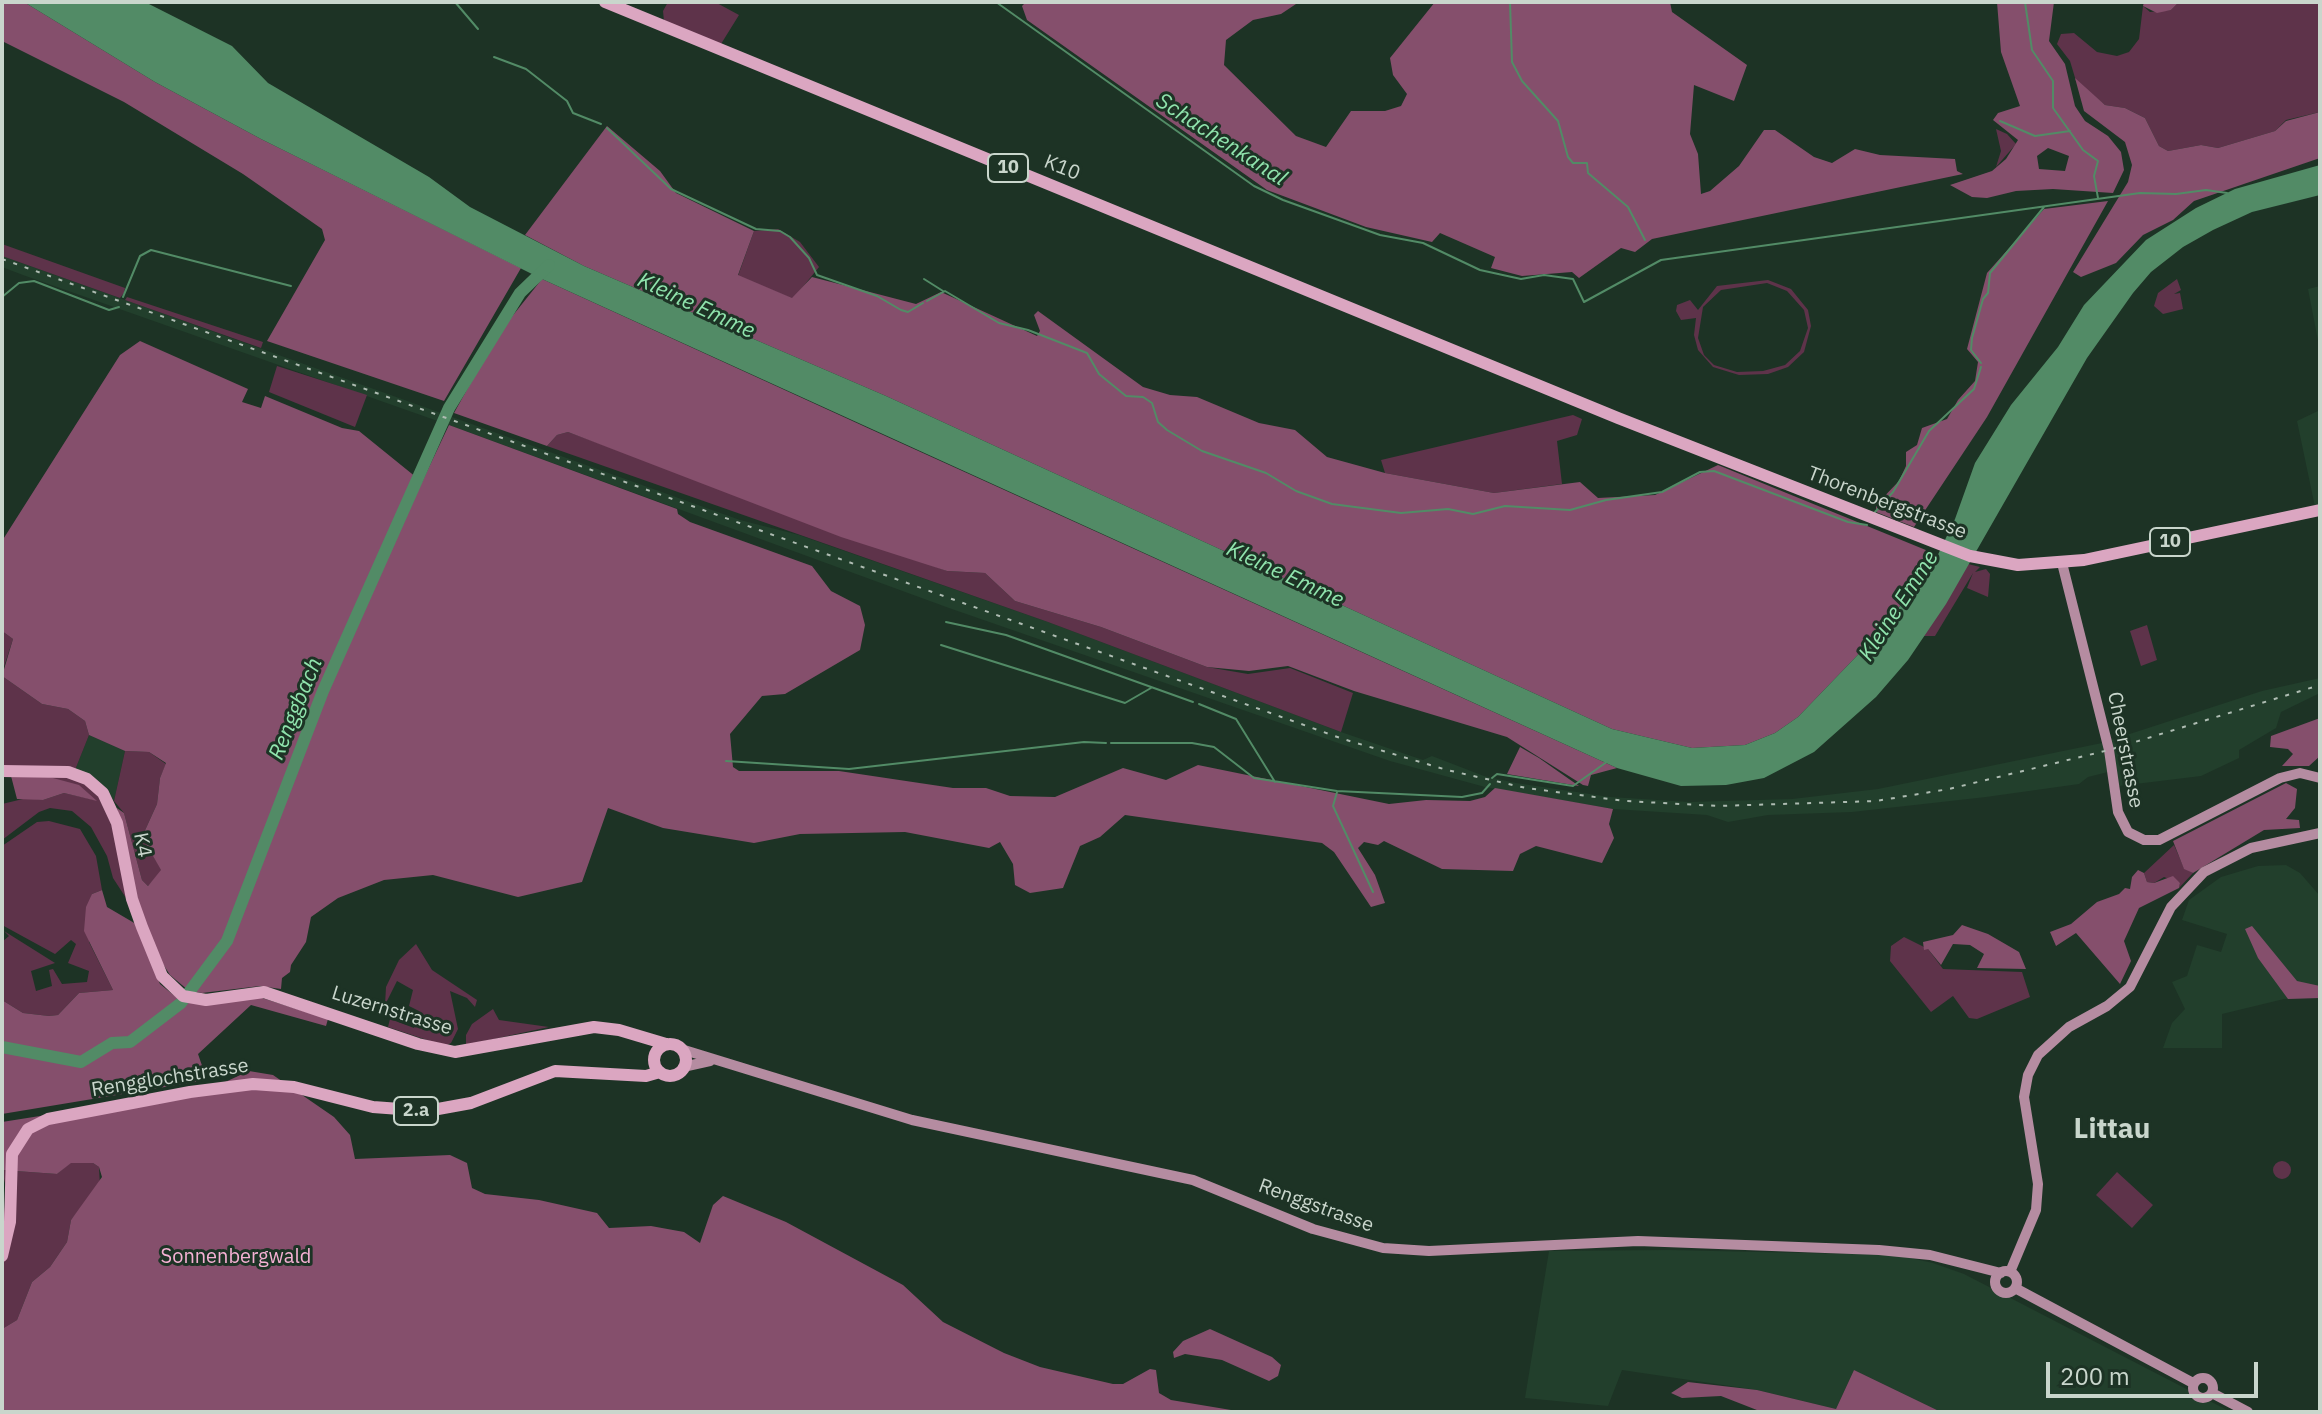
<!DOCTYPE html>
<html>
<head>
<meta charset="utf-8">
<style>
  body { margin:0 }
  #map { position:relative; width:2322px; height:1414px; overflow:hidden; background:#1d3325; font-family:"IBM Plex Sans",sans-serif }
  canvas { display:block }
  .frame { position:absolute; inset:0; border:4px solid #c9d6cc; pointer-events:none }
  .scale { position:absolute; left:2046px; top:1362px; width:212px; height:36px; box-sizing:border-box; border:4px solid #c9d6cc; border-top:0; padding-left:10px; font-size:24px; line-height:28px; white-space:nowrap; color:#c9d6cc; -webkit-text-stroke:6px #1d3325; paint-order:stroke }
</style>
</head>
<body>
<div id="map">
<canvas width="2322" height="1414"></canvas>
<div class="frame"></div>
<div class="scale">200 m</div>
</div>
<script>
const g = document.querySelector('canvas').getContext('2d');
g.lineJoin = 'round';
function paint(path, color) {
  g.fillStyle = color;
  g.fill(path, 'evenodd');
}
function shape(rows) {
  const path = new Path2D();
  for (const r of rows) {
    if (r.length === 3) {
      path.moveTo(r[0] + r[2], r[1]);
      path.arc(r[0], r[1], r[2], 0, 2 * Math.PI);
      continue;
    }
    path.moveTo(r[0], r[1]);
    for (let i = 2; i < r.length; i += 2) path.lineTo(r[i], r[i + 1]);
  }
  return path;
}
function strokePath(path, color, width, dash) {
  g.strokeStyle = color;
  g.lineWidth = width;
  g.lineCap = dash ? 'butt' : 'round';
  g.setLineDash(dash || []);
  g.stroke(path);
}
function write(font, color, halo, rows, align = 'center') {
  g.font = font + ' "IBM Plex Sans",sans-serif';
  g.lineWidth = 6;
  g.setLineDash([]);
  g.textBaseline = 'middle';
  g.strokeStyle = halo;
  g.fillStyle = color;
  for (const [text, x, y, turn = 0] of rows) {
    g.save();
    g.translate(x, y);
    g.rotate((+turn || 0) * Math.PI / 180);
    g.textAlign = isNaN(turn) ? turn : align;
    if (halo) g.strokeText(text, 0, 0);
    g.fillText(text, 0, 0);
    g.restore();
  }
}
paint(shape([
  [2,256,740,520,799,535,1048,622,1341,732,1423,760,1432,756,1484,776,1516,783,1610,797,1689,802,1792,799,1878,789,2102,743,2262,691,2320,678,2320,693,2281,712,2276,728,2239,750,2239,758,2201,776,2119,786,2116,770,2088,777,2079,784,1986,797,1852,812,1768,815,1728,822,1707,815,1613,809,1485,787,1390,761,949,608,449,425,23,275,2,267],
  [2320,286,2320,351,2308,289],
  [2320,410,2320,506,2315,507,2297,421],
  [89,735,125,751,114,801,107,790,75,770],
  [2286,865,2300,873,2320,896,2320,989,2309,998,2284,999,2222,1014,2222,1048,2163,1048,2172,1023,2185,1009,2172,982,2187,976,2197,945,2221,952,2227,934,2182,920,2189,900,2221,877,2258,866],
  [1669,1250,1896,1255,1933,1263,1964,1274,2231,1412,1941,1412,1854,1370,1836,1409,1757,1390,1622,1370,1608,1406,1525,1398,1549,1251]
]), '#223f2c');
paint(shape([
  [668,2,715,2,739,15,721,44,664,21,663,11],
  [2179,2,2320,2,2320,112,2286,120,2275,131,2218,148,2201,145,2168,151,2159,146,2145,118,2125,108,2105,105,2076,81,2070,61,2057,44,2061,34,2074,33,2097,52,2117,56,2129,52,2139,39,2143,6,2150,12,2171,10],
  [1996,129,2007,134,2016,144,1996,167,2001,151],
  [778,229,800,242,819,267,793,299,738,276,754,231],
  [2,244,125,288,124,293,120,298,2,256],
  [2177,279,2181,290,2174,294,2180,293,2183,309,2163,314,2154,306,2158,293],
  [1768,280,1791,289,1808,310,1811,326,1804,352,1788,367,1768,374,1739,375,1713,367,1698,350,1694,335,1696,318,1681,320,1676,311,1677,305,1690,300,1698,310,1717,286],
  [1767,283,1787,291,1804,310,1808,328,1800,351,1785,365,1763,371,1737,372,1714,365,1704,355,1698,338,1703,307,1721,290],
  [127,297,263,342,261,348,125,300],
  [277,366,367,395,355,427,269,392],
  [1573,415,1582,419,1577,435,1557,441,1562,484,1494,493,1385,473,1381,460],
  [568,432,947,571,985,573,1015,601,1101,627,1207,667,1248,674,1290,668,1353,693,1341,732,1048,622,547,446,557,435],
  [1968,564,1980,567,1975,572,1986,569,1990,574,1988,597,1967,588,1973,573,1935,636,1923,636],
  [2147,625,2157,660,2141,666,2130,631],
  [2,631,13,639,2,673],
  [2,676,42,704,68,709,85,721,89,735,75,770,2,768],
  [125,751,149,752,166,764,160,778,157,804,142,837,162,871,148,886,142,880,124,813,114,801],
  [38,774,74,778,96,791,116,834,126,898,113,878,107,856,91,827,72,811,50,808,39,812,2,840,2,804,27,798,43,800,64,793,95,800],
  [49,821,80,829,96,856,102,890,92,894,89,942,113,990,79,993,58,1015,49,1016,23,1013,2,1000,2,942,9,936,4,931,55,963,31,971,36,991,52,986,49,970,53,969,62,984,87,982,89,971,68,963,76,944,71,940,55,954,2,925,2,846,37,822],
  [2174,845,2184,868,2193,873,2179,888,2180,883,2164,877,2154,883,2147,882,2144,873],
  [1904,937,1928,949,1943,969,2022,972,2030,997,1977,1019,1969,1018,1953,996,1931,1012,1890,961,1891,946],
  [416,944,432,970,477,1000,475,1007,467,998,450,991,458,1029,451,1043,445,1046,388,1027,390,1019,414,1028,419,1015,419,1011,409,1006,413,990,397,981,385,1005,386,987,399,960],
  [493,1009,499,1020,549,1027,466,1045,466,1035,472,1024],
  [2282,1170,9],
  [71,1162,93,1163,99,1167,100,1185,71,1220,67,1242,50,1267,32,1282,17,1320,2,1329,2,1228,7,1192,2,1170,57,1174],
  [2117,1172,2153,1205,2132,1228,2096,1195]
]), '#5e334a');
paint(shape([
  [2,2,24,2,155,82,261,139,521,268,444,401,267,341,325,240,322,229,243,174,124,102,2,41],
  [1026,2,1299,2,1281,14,1253,20,1226,40,1224,65,1296,136,1326,147,1351,111,1385,111,1401,106,1407,94,1393,75,1390,58,1435,2,1670,2,1672,12,1747,65,1734,101,1694,85,1690,134,1698,154,1701,194,1710,191,1739,166,1764,130,1775,130,1814,157,1832,163,1855,149,1880,155,1955,159,1957,171,1963,174,1652,239,1635,252,1621,248,1579,278,1572,272,1522,276,1491,268,1495,257,1440,233,1432,242,1366,227,1267,190,1027,20,1022,6],
  [1997,2,2054,2,2049,41,2065,64,2075,106,2085,121,2108,136,2121,152,2124,170,2113,193,2053,189,2016,191,1987,198,1972,197,1950,185,1992,171,2006,159,2018,140,1993,120,1998,113,2020,106,2001,52],
  [2048,148,2069,156,2065,171,2039,169,2037,156],
  [2144,2,2179,2,2171,10,2157,13,2143,6],
  [2075,78,2105,105,2125,108,2145,118,2159,146,2168,151,2201,145,2218,148,2275,131,2286,121,2320,112,2320,158,2194,201,2173,220,2143,235,2116,263,2081,277,2073,272,2128,182,2132,165,2125,142,2084,111],
  [607,126,660,171,676,193,754,231,738,275,792,298,812,277,916,304,941,292,1037,336,1040,331,1034,315,1038,311,1143,387,1170,395,1197,397,1259,423,1295,430,1327,457,1385,473,1494,493,1580,482,1598,498,1655,495,1718,465,1938,555,1933,565,1920,574,1889,623,1876,630,1876,636,1798,717,1775,733,1745,745,1692,748,1612,729,886,396,584,266,525,235],
  [2108,201,1987,417,1914,527,1876,512,1876,505,1899,481,1906,466,1906,452,1917,445,1922,428,1947,419,1958,400,1975,381,1978,362,1967,349,1987,273,2044,209],
  [542,279,870,429,1617,768,1591,775,1588,786,1583,785,1507,737,1354,691,1288,666,1249,671,1207,667,1101,627,1015,601,985,573,947,571,841,537,568,432,557,435,547,446,454,413,498,334],
  [140,341,248,389,242,402,261,408,265,396,342,428,359,431,422,482,449,425,677,509,678,514,690,522,812,566,831,591,860,606,865,625,860,650,785,694,762,696,730,734,733,767,739,771,839,771,953,788,986,788,1010,796,1055,797,1123,768,1166,780,1198,765,1389,804,1426,800,1470,801,1485,797,1495,788,1613,809,1609,824,1614,838,1602,863,1536,846,1520,854,1513,871,1442,869,1384,841,1378,845,1364,842,1358,848,1375,875,1385,903,1371,907,1334,852,1322,843,1125,815,1100,837,1080,846,1063,888,1030,893,1015,885,1013,864,1000,842,989,848,905,832,800,834,754,843,663,828,608,808,582,882,518,897,433,875,384,880,338,898,311,917,306,942,291,965,290,972,282,978,281,989,260,986,202,993,188,990,170,975,159,958,140,913,117,808,124,813,142,880,148,886,161,870,142,837,157,804,160,778,166,763,149,752,125,751,89,735,85,721,68,709,42,704,2,676,13,639,2,631,2,541,120,355],
  [2320,718,2320,756,2309,766,2282,766,2293,754,2288,749,2270,747,2271,736],
  [1520,747,1539,758,1579,786,1507,774],
  [38,774,79,785,97,801,64,793,43,800,17,799,11,776],
  [2286,783,2297,789,2295,808,2286,819,2299,820,2300,828,2264,830,2193,873,2184,869,2173,841],
  [2138,870,2144,873,2147,882,2154,883,2173,876,2180,883,2179,888,2139,908,2124,941,2131,961,2120,984,2076,933,2056,946,2050,932,2071,924,2097,902,2119,894,2125,888,2130,889,2132,877],
  [102,890,107,907,136,924,160,984,176,997,256,996,328,1019,326,1026,251,1005,198,1054,207,1080,2,1114,2,1000,23,1013,49,1016,58,1015,79,993,113,990,84,931,86,907,92,894],
  [1962,925,1988,934,2019,952,2026,969,1977,968,1984,954,1970,945,1953,944,1941,965,1928,949,1924,950,1923,942,1953,935],
  [2252,926,2297,981,2320,986,2320,998,2288,999,2258,958,2245,929],
  [249,1071,273,1075,334,1117,350,1135,355,1159,450,1155,467,1163,472,1188,485,1194,539,1200,597,1213,609,1228,651,1226,684,1232,700,1243,713,1205,723,1196,786,1222,903,1285,943,1322,1004,1353,1040,1367,1113,1384,1123,1384,1150,1369,1156,1370,1159,1393,1171,1400,1243,1412,2,1412,2,1329,17,1320,32,1282,50,1267,67,1242,71,1220,102,1177,99,1167,93,1163,71,1163,57,1174,2,1170,2,1122,210,1089],
  [1210,1329,1272,1357,1281,1365,1278,1376,1269,1381,1222,1360,1185,1354,1174,1358,1173,1352,1183,1341],
  [1854,1370,1941,1412,1762,1412,1721,1396,1682,1398,1671,1393,1688,1382,1757,1390,1836,1409]
]), '#854f6c');
paint(shape([
  [24,2,145,2,232,46,268,83,429,177,470,207,584,266,886,396,1612,729,1692,748,1745,745,1775,733,1798,717,1876,636,1876,630,1889,623,1920,574,1933,565,1955,519,1975,463,2011,405,2058,347,2084,305,2146,240,2196,208,2235,189,2320,165,2320,195,2252,212,2213,230,2183,247,2151,272,2133,293,2087,358,1946,604,1908,660,1876,697,1814,752,1764,778,1726,785,1681,786,1617,768,542,279,261,139,155,82]
]), '#528b66');
strokePath(shape([
  [455,2,478,29],
  [996,2,1254,186,1283,200,1380,235,1423,243,1480,270,1521,279,1544,275,1573,279,1584,302,1661,260,2140,193,2176,194,2206,190,2227,193],
  [1510,2,1512,62,1522,81,1558,121,1568,157,1573,163,1587,163,1588,173,1628,207,1645,240],
  [2025,2,2032,50,2053,81,2053,108,2083,150,2098,161,2094,176,2098,198],
  [494,57,526,69,567,101,573,113,601,124],
  [2000,121,2035,136,2070,131],
  [607,128,671,189,756,229,780,231,790,237,809,258,817,275,877,296,901,310,908,312,923,303],
  [924,279,943,291],
  [2,297,19,283,34,281,109,310,119,307],
  [123,297,140,256,151,250,291,286],
  [927,301,945,291,999,323,1028,330,1087,353,1099,374,1126,396,1143,397,1152,403,1158,422,1167,430,1202,451,1266,473,1296,491,1332,504,1401,513,1448,509,1473,514,1505,506,1570,510,1606,500,1662,492,1700,472,1714,471,1848,522,1867,525],
  [1981,363,1971,350,1972,338,1983,299,1988,293,1990,273,2044,207],
  [1875,512,1893,492,1929,431,1974,389,1981,367],
  [946,622,1006,635,1193,702],
  [941,645,1125,703,1151,688],
  [1199,704,1236,719,1275,782],
  [1111,743,1192,743,1214,747,1254,778,1337,791,1462,797,1482,793,1490,784],
  [726,761,849,769,1084,742,1106,743],
  [1492,778,1497,774,1573,786,1608,761],
  [1337,792,1333,806,1373,892]
]), '#528b66', 2);
strokePath(shape([
  [2,1047,81,1062,112,1043,130,1042,181,1003,227,941,323,691,449,408,520,293,549,265]
]), '#528b66', 12);
strokePath(shape([
  [2062,563,2109,750,2118,812,2128,832,2144,840,2159,840,2280,778,2300,773,2320,778],
  [681,1049,912,1120,1193,1180,1313,1229,1383,1248,1429,1251,1638,1241,1879,1250,1930,1255,2001,1273],
  [683,1067,710,1061],
  [2006,1282,11],
  [2010,1272,2036,1210,2038,1184,2024,1097,2028,1075,2038,1055,2069,1027,2107,1006,2130,987,2171,907,2204,872,2251,848,2320,833],
  [2015,1288,2193,1383],
  [2203,1388,10],
  [2212,1393,2248,1412]
]), '#b58ca1', 10);
strokePath(shape([
  [605,2,1618,418,1970,556,2018,565,2084,560,2320,510],
  [2,771,68,772,87,779,103,793,117,823,132,899,142,927,162,976,183,996,206,1000,264,992,418,1044,455,1052,594,1027,619,1030,666,1044],
  [670,1060,16],
  [2,1256,10,1222,12,1154,28,1129,48,1119,190,1092,253,1084,294,1087,373,1107,427,1111,471,1103,555,1071,646,1076,660,1072]
]), '#dba6c1', 12);
strokePath(shape([
  [2,259,1343,739,1447,770,1526,788,1625,801,1719,806,1876,801,1949,789,2109,750,2320,685]
]), '#aebcb2', 2, [4, 8]);
for (const [x, y, w] of [
  [1008,168,40],
  [2170,542,40],
  [416,1111,44]
]) {
  const box = new Path2D();
  box.roundRect(x - w / 2, y - 14, w, 28, 6);
  g.fillStyle = '#1d3325';
  g.fill(box);
  strokePath(box, '#c9d6cc', 2);
}
write('bold 18px', '#c9d6cc', null, [
  ["10",1008,168],
  ["10",2170,542],
  ["2.a",416,1111]
]);
write('20px', '#c9d6cc', '#1d3325', [
  ["K10",1062,168,22],
  ["Thorenbergstrasse",1887,503,21],
  ["Cheerstrasse",2125,750,79],
  ["K4",142,845,79],
  ["Luzernstrasse",392,1011,17],
  ["Rengglochstrasse",170,1078,-9],
  ["Renggstrasse",1316,1206,20]
]);
write('20px', '#f5b1d4', '#1d3325', [
  ["Sonnenbergwald",236,1257]
]);
write('italic 22px', '#90e4ad', '#1d3325', [
  ["Schachenkanal",1221,140,33],
  ["Kleine Emme",696,306,25],
  ["Kleine Emme",1285,575,25],
  ["Kleine Emme",1899,606,-57],
  ["Renggbach",296,709,-68]
]);
write('bold 28px', '#c9d6cc', '#1d3325', [
  ["Littau",2112,1130]
]);
</script>
</body>
</html>
